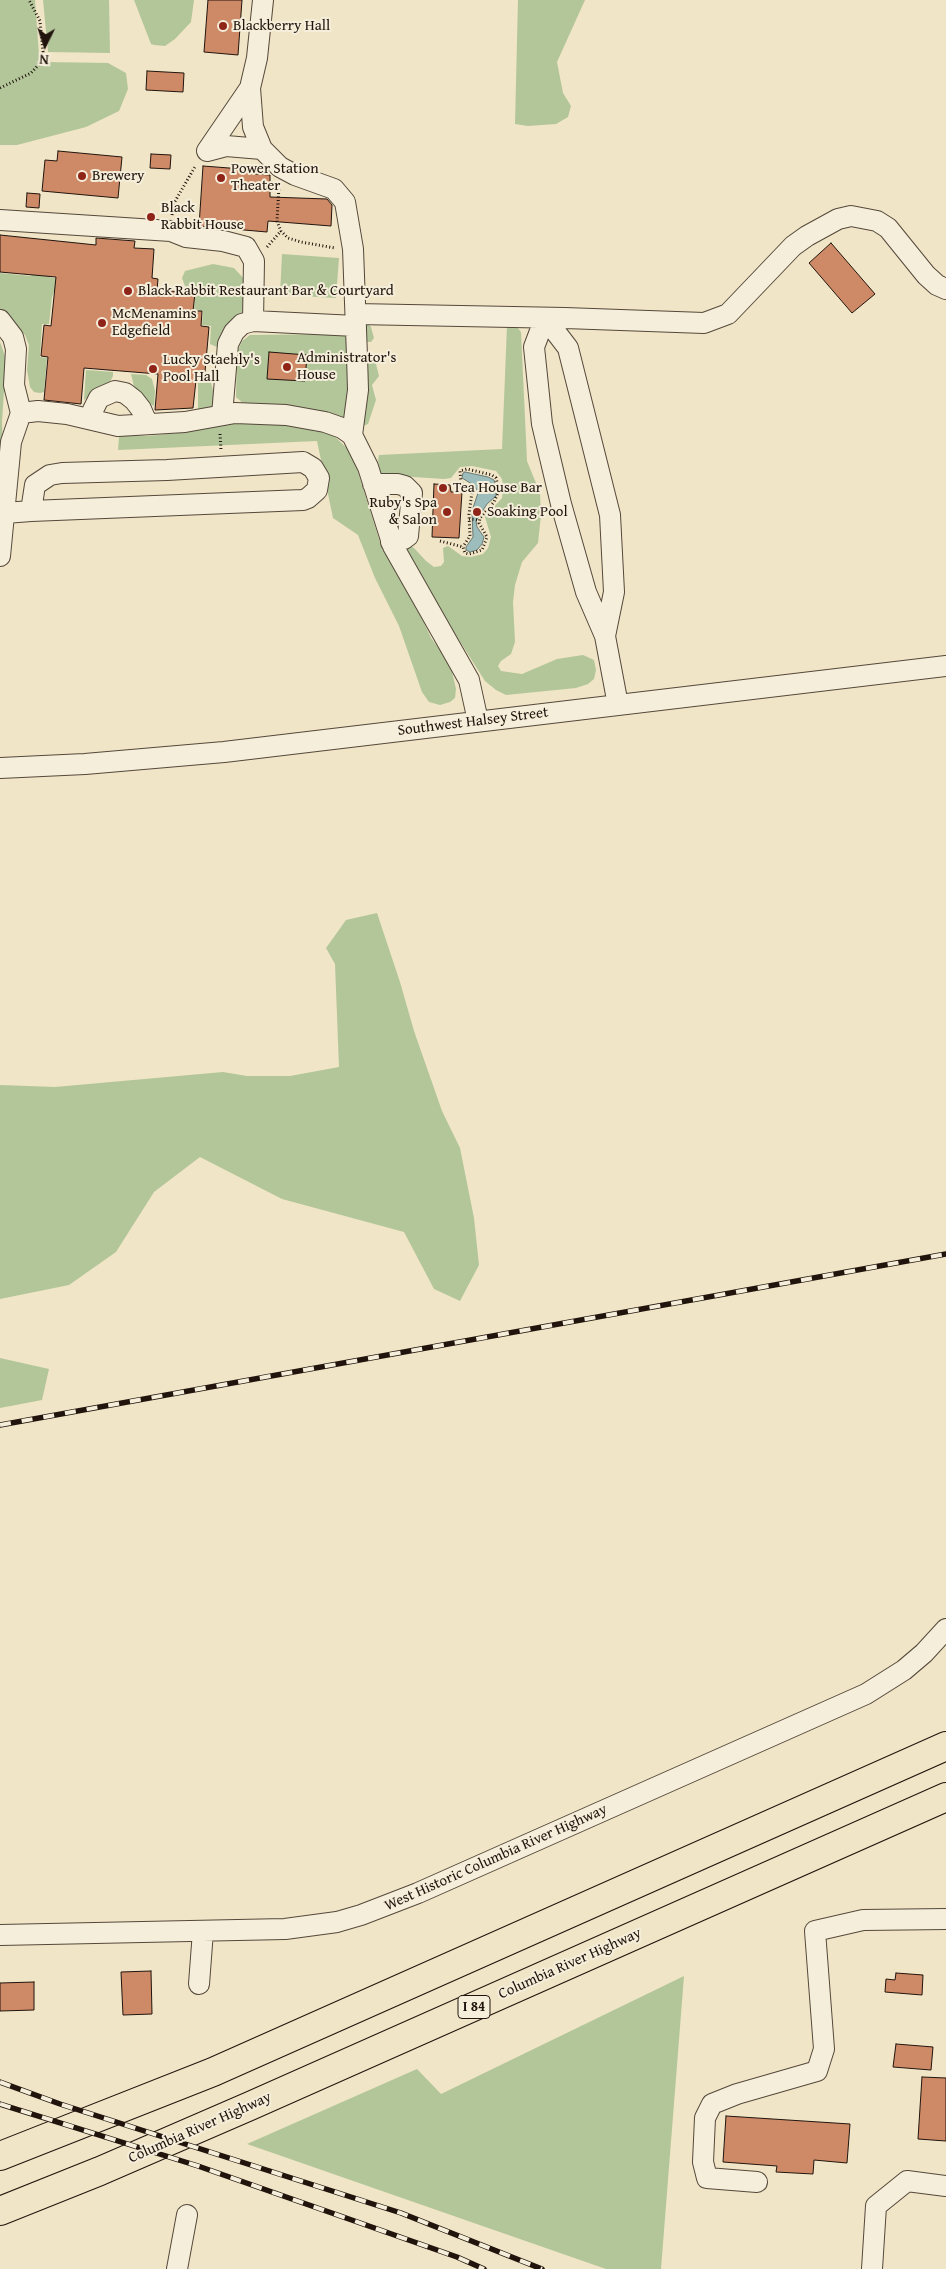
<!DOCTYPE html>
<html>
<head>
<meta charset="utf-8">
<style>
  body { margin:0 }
  #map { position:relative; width:946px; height:2269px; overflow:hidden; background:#f0e5c6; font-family:"Gentium Book Plus",serif }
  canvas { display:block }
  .north { position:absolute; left:20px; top:20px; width:50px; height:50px; -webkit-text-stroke:4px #f5eeda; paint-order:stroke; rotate:184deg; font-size:14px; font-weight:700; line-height:20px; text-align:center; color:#21140d }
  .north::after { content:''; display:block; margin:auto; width:18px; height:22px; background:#21140d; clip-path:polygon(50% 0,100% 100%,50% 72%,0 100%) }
</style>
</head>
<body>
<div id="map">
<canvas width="946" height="2269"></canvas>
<div class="north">N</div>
</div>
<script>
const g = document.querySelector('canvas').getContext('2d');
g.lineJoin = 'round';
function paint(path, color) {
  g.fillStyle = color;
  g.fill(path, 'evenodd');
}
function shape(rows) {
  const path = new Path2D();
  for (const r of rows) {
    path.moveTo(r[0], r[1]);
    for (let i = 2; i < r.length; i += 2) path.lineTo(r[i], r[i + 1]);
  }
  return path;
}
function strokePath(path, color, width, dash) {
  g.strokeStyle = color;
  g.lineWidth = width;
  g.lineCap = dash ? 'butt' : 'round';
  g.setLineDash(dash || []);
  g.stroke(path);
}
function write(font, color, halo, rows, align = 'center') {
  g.font = font + ' "Gentium Book Plus",serif';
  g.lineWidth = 4;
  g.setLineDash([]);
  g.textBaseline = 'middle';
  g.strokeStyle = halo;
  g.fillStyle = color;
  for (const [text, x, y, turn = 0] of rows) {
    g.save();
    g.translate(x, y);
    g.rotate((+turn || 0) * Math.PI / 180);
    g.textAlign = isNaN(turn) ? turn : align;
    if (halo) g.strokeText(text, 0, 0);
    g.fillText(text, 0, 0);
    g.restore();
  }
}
paint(shape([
  [0,0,35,0,39,55,45,62,108,63,126,73,128,89,119,111,86,127,17,145,0,145],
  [43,0,109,0,110,53,48,52],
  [134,0,194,0,191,22,175,39,165,46,154,45,151,44],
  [518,0,585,0,557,62,563,93,571,106,568,117,556,124,528,126,515,124],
  [282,254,339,258,336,298,280,295],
  [213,264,234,268,246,281,243,315,220,346,217,347,210,344,211,326,202,325,203,311,194,310,195,292,185,286,182,278,185,271],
  [33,266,49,268,49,277,59,279,52,297,49,324,42,324,40,357,47,358,44,392,40,393,34,392,30,387,27,370,29,345,25,335,0,310,0,273,31,276],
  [366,322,371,327,374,338,371,342,362,342,362,365,371,361,376,364,379,376,372,385,376,400,368,424,358,428,245,405,236,397,237,353,242,341,250,335,337,334],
  [507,326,517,327,521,332,527,461,540,493,541,515,538,543,522,562,515,585,513,602,515,642,511,654,501,661,498,666,501,671,522,674,557,659,583,655,594,660,596,670,594,679,588,684,576,688,506,695,496,690,485,681,403,552,409,545,414,548,426,561,434,567,441,566,444,562,443,548,448,546,462,556,471,557,483,554,488,548,491,537,485,517,502,498,503,488,502,479,496,471,472,466,460,467,451,478,444,479,384,475,380,473,378,460,379,455,502,449],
  [0,342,5,356,5,376,2,422,3,447,0,479],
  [86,370,113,372,113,376,109,384,84,400],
  [131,374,146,375,152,379,155,391,154,406,147,402,134,386],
  [202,375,207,375,210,379,216,402,215,407,198,411,198,379],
  [233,423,283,424,310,427,333,435,352,453,380,542,409,590,431,638,450,663,456,689,455,698,450,702,440,705,429,702,422,692,399,626,375,578,358,535,333,518,317,441,118,450,119,437,125,435,147,436,177,433],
  [377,913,400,982,414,1031,442,1111,460,1148,474,1218,479,1265,460,1301,434,1289,404,1232,282,1199,200,1157,154,1192,116,1252,69,1285,0,1299,0,1085,55,1087,223,1072,247,1076,290,1076,339,1067,335,964,326,948,346,920],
  [0,1358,49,1369,42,1400,0,1408],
  [684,1976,661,2269,606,2269,247,2144,417,2069,441,2094]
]), '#b3c69a');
const water = shape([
  [465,472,488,477,494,480,497,489,496,496,487,504,476,521,477,527,484,537,482,544,477,550,470,552,466,550,466,547,473,537,472,511,478,493,475,486,462,478,463,473,465,472]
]);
paint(water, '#9cbdbb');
strokePath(water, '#6b7975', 1);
const building = shape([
  [208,0,242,0,238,55,204,52,208,0],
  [147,71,184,73,183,92,146,90,147,71],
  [58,151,122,157,118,198,42,191,45,160,57,161,58,151],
  [151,154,171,155,170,169,150,168,151,154],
  [203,166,255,170,255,174,270,175,270,197,327,199,332,205,331,226,268,221,267,232,199,226,203,166],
  [27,193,40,194,39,208,26,207,27,193],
  [0,235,96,245,96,238,135,241,134,248,154,249,152,278,158,279,157,290,195,293,193,311,202,311,201,326,209,327,205,372,197,371,193,408,155,410,158,374,84,368,81,404,44,400,48,357,41,356,44,325,51,326,56,277,0,272,0,235],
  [831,243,875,294,852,313,809,263,831,243],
  [269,352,307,355,305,381,267,379,269,352],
  [434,484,450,485,451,492,462,492,459,538,432,537,434,484],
  [151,1971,152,2014,123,2015,121,1972,151,1971],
  [896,1973,923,1975,922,1995,885,1992,886,1979,895,1980,896,1973],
  [34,1982,34,2010,0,2011,0,1983,34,1982],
  [896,2044,933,2047,931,2070,893,2067,896,2044],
  [922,2077,946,2078,946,2141,918,2139,922,2077],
  [726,2116,850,2124,847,2163,814,2160,813,2174,776,2172,777,2166,723,2162,726,2116]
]);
paint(building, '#ce8a67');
strokePath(building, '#21140d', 1);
const minor = shape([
  [263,0,257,58,250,88,253,127,262,149,280,167,295,175,334,189,345,202,353,249,357,356,358,390,352,435,368,467,393,546,469,680,478,721],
  [250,88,207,151,226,146,262,149],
  [0,220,171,231,186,237,223,241,246,247,254,261,253,321],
  [356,314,565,318,704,323,728,314,793,246,807,236,838,219,851,216,877,221,888,228,926,275,937,285,946,289],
  [0,320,13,337,16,349,14,385,21,413,11,442,0,556],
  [21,413,38,411,67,414,118,426,185,422,235,413,286,415,325,422,342,428,352,435],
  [222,415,228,344,234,332,242,324,253,321,356,326],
  [89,418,99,398,115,391,125,393,134,400,141,409,147,423],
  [373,484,398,484,405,486,412,493,408,536,404,539,391,542],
  [5,513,31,511,35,485,50,475,62,473,167,470,303,462,313,468,319,478,317,490,308,498,303,500,31,511],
  [605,636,614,592,610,515,568,348,545,318,534,347,542,424,561,504,586,592,605,636,618,705],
  [0,768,85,764,224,752,946,666],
  [0,1935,285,1929,337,1922,361,1915,418,1893,866,1694,904,1670,924,1653,946,1629],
  [199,1984,203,1931],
  [757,2182,707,2178,703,2162,705,2118,712,2104,737,2094,817,2071,824,2049,815,1931,863,1920,946,1919],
  [177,2269,187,2215],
  [872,2269,876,2206,907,2181,946,2186]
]);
const highway = shape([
  [0,2156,213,2072,946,1746],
  [0,2211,100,2171,250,2106,946,1797]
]);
strokePath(minor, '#55483b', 22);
strokePath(highway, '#21140d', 30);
strokePath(shape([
  [0,88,31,73,41,62,43,52,40,21,29,0],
  [279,186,277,221,281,231,288,238,301,242,335,248],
  [172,215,174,203,196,165],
  [267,247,281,231],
  [220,434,221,450],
  [469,519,479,520],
  [440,541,463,547,465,553,469,554,482,550,487,537,479,523,480,518,494,502,499,490,496,478,492,475,467,469,460,471,461,483,471,488,472,492,469,514,470,536,463,547]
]), '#21140d', 3, [1, 2.5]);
strokePath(minor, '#f5eeda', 20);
strokePath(highway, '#f0e5c6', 28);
const rail = shape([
  [0,1425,946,1254],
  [0,2082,60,2104,401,2213,542,2269],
  [0,2104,198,2166,457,2257,484,2269]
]);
strokePath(rail, '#21140d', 5.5);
strokePath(rail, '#f5eeda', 4, [11]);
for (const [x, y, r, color] of [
  [223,26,5,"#8f2418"],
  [82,176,5,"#8f2418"],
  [221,178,5,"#8f2418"],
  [151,217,5,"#8f2418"],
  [128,291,5,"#8f2418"],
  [102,323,5,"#8f2418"],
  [287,367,5,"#8f2418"],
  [153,369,5,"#8f2418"],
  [443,488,5,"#8f2418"],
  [447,512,5,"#8f2418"],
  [477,512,5,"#8f2418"]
]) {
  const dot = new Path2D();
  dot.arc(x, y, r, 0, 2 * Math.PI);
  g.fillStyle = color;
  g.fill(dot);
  strokePath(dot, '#f5eeda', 2);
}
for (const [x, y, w] of [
  [474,2007,32]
]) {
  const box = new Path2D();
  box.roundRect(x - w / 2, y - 11.5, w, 23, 4);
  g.fillStyle = '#f5eeda';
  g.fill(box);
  strokePath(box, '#21140d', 1);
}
write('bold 14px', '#21140d', null, [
  ["I 84",474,2007]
]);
write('15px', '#21140d', '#f5eeda', [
  ["Blackberry Hall",233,26],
  ["Power Station",231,169],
  ["Theater",231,186],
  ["Brewery",92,176],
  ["Black",161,208],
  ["Rabbit House",161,225],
  ["Black Rabbit Restaurant Bar & Courtyard",138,291],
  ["McMenamins",112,314],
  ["Edgefield",112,331],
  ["Administrator's",297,358],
  ["House",297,375],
  ["Lucky Staehly's",163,360],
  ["Pool Hall",163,377],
  ["Tea House Bar",453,488],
  ["Ruby's Spa",437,503,"right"],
  ["& Salon",437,520,"right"],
  ["Soaking Pool",487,512]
], 'left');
write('15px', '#21140d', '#f5eeda', [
  ["Southwest Halsey Street",473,722,-7],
  ["West Historic Columbia River Highway",496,1858,-24],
  ["Columbia River Highway",570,1964,-24],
  ["Columbia River Highway",200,2128,-24]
]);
</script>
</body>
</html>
